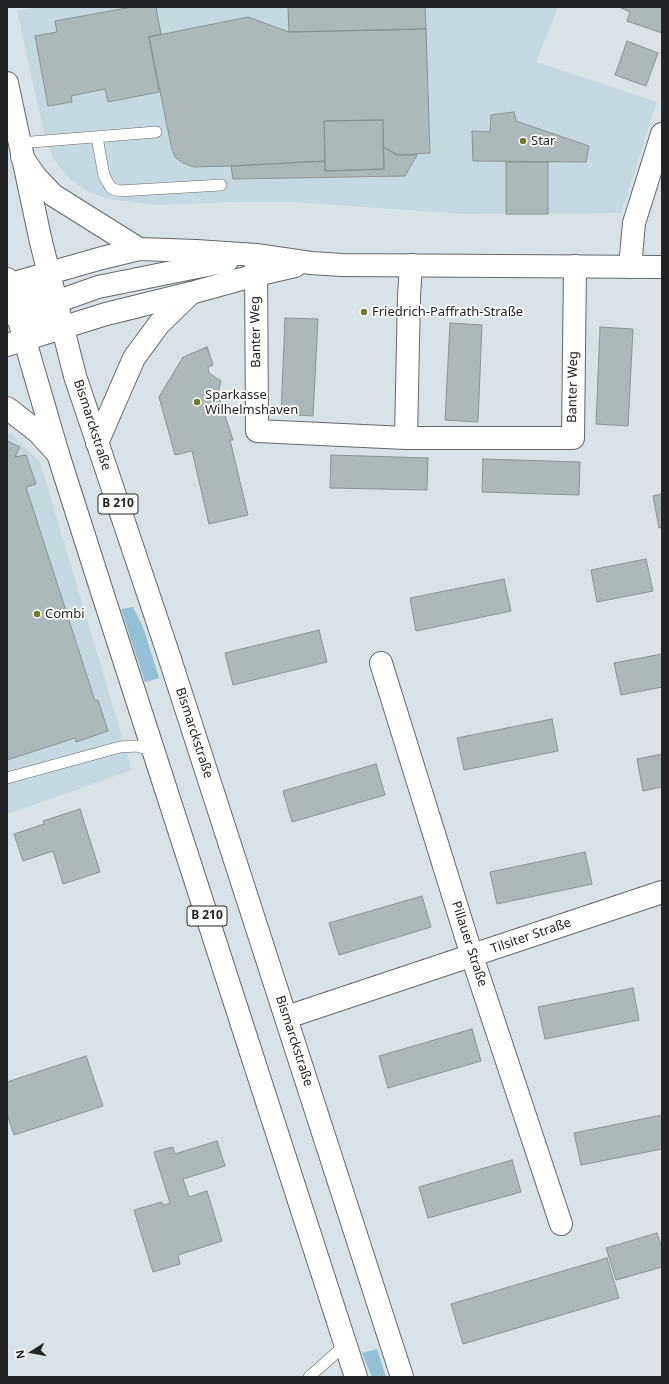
<!DOCTYPE html>
<html>
<head>
<meta charset="utf-8">
<style>
  body { margin:0 }
  #map { position:relative; width:669px; height:1384px; overflow:hidden; background:#d8e2e7; font-family:"Noto Sans",sans-serif }
  canvas { display:block }
  .frame { position:absolute; inset:0; border:8px solid #212426; pointer-events:none }
  .north { position:absolute; left:12px; top:1332px; width:40px; height:40px; -webkit-text-stroke:3px #fff; paint-order:stroke; rotate:259deg; font-size:11px; font-weight:700; line-height:16px; text-align:center; color:#212426 }
  .north::after { content:''; display:block; margin:auto; width:14px; height:18px; background:#212426; clip-path:polygon(50% 0,100% 100%,50% 72%,0 100%) }
</style>
</head>
<body>
<div id="map">
<canvas width="669" height="1384"></canvas>
<div class="frame"></div>
<div class="north">N</div>
</div>
<script>
const g = document.querySelector('canvas').getContext('2d');
g.lineJoin = 'round';
function paint(path, color) {
  g.fillStyle = color;
  g.fill(path, 'evenodd');
}
function shape(rows) {
  const path = new Path2D();
  for (const r of rows) {
    path.moveTo(r[0], r[1]);
    for (let i = 2; i < r.length; i += 2) path.lineTo(r[i], r[i + 1]);
  }
  return path;
}
function strokePath(path, color, width, dash) {
  g.strokeStyle = color;
  g.lineWidth = width;
  g.lineCap = dash ? 'butt' : 'round';
  g.setLineDash(dash || []);
  g.stroke(path);
}
function write(font, color, halo, rows, align = 'center') {
  g.font = font + ' "Noto Sans",sans-serif';
  g.lineWidth = 3.5;
  g.setLineDash([]);
  g.textBaseline = 'middle';
  g.strokeStyle = halo;
  g.fillStyle = color;
  for (const [text, x, y, turn = 0] of rows) {
    g.save();
    g.translate(x, y);
    g.rotate((+turn || 0) * Math.PI / 180);
    g.textAlign = isNaN(turn) ? turn : align;
    if (halo) g.strokeText(text, 0, 0);
    g.fillText(text, 0, 0);
    g.restore();
  }
}
paint(shape([
  [38,7,558,7,536,62,657,102,621,213,464,214,295,202,235,202,156,205,109,199,89,192,70,179,54,160,44,133,17,11],
  [7,432,13,435,40,462,132,770,7,814]
]), '#c6d8e0');
paint(shape([
  [133,607,143,627,159,678,145,682,121,609],
  [377,1349,386,1377,372,1377,362,1353]
]), '#93c0d5');
const building = shape([
  [132,7,156,7,161,34,149,37,159,92,108,102,105,89,71,96,72,102,48,106,35,36,57,32,55,21,132,7],
  [288,7,425,7,426,29,289,32,288,7],
  [619,7,662,7,662,33,627,21,630,12,619,7],
  [248,17,289,32,426,29,430,153,398,155,383,147,383,120,324,121,325,161,231,166,194,167,183,163,176,158,172,150,149,37,248,17],
  [627,41,658,53,646,86,615,75,627,41],
  [514,112,516,121,589,146,586,162,473,161,472,131,490,132,491,115,514,112],
  [383,120,384,169,325,171,324,121,383,120],
  [383,147,398,155,417,155,405,176,233,179,231,166,325,161,325,171,384,169,383,147],
  [506,162,548,162,548,214,506,214,506,162],
  [285,318,318,319,313,416,281,414,285,318],
  [450,323,482,325,478,422,445,420,450,323],
  [600,327,633,329,628,426,596,424,600,327],
  [207,347,213,365,208,367,209,373,221,381,218,394,233,440,230,440,248,515,209,524,192,451,175,455,159,397,183,357,207,347],
  [7,441,20,447,15,457,26,455,36,484,26,487,95,701,98,700,108,731,76,742,75,738,7,760,7,441],
  [331,455,428,458,427,490,330,488,331,455],
  [483,459,580,462,579,495,482,492,483,459],
  [662,494,662,527,659,528,653,496,662,494],
  [646,559,653,591,597,602,591,570,646,559],
  [504,579,511,611,416,631,410,598,504,579],
  [319,630,327,662,233,685,225,653,319,630],
  [662,654,662,687,621,695,614,663,662,654],
  [552,719,558,751,464,770,457,738,552,719],
  [662,754,662,787,643,791,637,759,662,754],
  [376,764,385,795,292,822,283,791,376,764],
  [80,809,100,872,63,884,53,851,23,861,14,834,44,824,43,821,80,809],
  [585,852,592,884,497,904,490,872,585,852],
  [422,896,431,927,339,955,329,923,422,896],
  [633,988,639,1020,545,1039,538,1007,633,988],
  [472,1029,481,1061,388,1088,379,1056,472,1029],
  [86,1056,103,1106,14,1135,7,1114,7,1082,86,1056],
  [662,1115,662,1149,581,1165,574,1133,662,1115],
  [217,1141,225,1166,183,1179,189,1197,207,1191,222,1241,178,1255,180,1264,153,1272,134,1210,162,1202,163,1205,170,1203,154,1152,173,1147,175,1154,217,1141],
  [512,1160,521,1192,428,1218,419,1187,512,1160],
  [657,1233,662,1249,662,1267,616,1280,606,1248,657,1233],
  [607,1258,619,1298,463,1344,451,1304,607,1258]
]);
paint(building, '#adb8ba');
strokePath(building, '#899395', 1);
const lane = shape([
  [97,137,104,176,111,188,119,191,221,185],
  [19,143,156,132],
  [7,778,120,747,137,746,153,751],
  [309,1377,345,1345]
]);
const street = shape([
  [256,257,257,431,406,438,573,438,575,266],
  [630,267,634,223,662,134],
  [406,438,409,296,411,265],
  [381,663,472,956,561,1224],
  [287,1017,662,892]
]);
const secondary = shape([
  [22,157,35,176,53,195,139,249],
  [7,285,102,258,139,249,196,251,256,255,311,263,342,265,662,267],
  [7,314,34,296,48,273],
  [24,339,29,326,36,316,56,302,98,287,227,261],
  [7,345,106,314,191,293,256,275,295,266],
  [7,408,38,432,58,454]
]);
const primary = shape([
  [7,83,41,242,75,376,168,653,402,1377],
  [7,279,58,454,104,598,356,1377],
  [97,443,134,358,159,324,191,293]
]);
strokePath(lane, '#60696d', 12);
strokePath(street, '#60696d', 24);
strokePath(secondary, '#60696d', 24);
strokePath(primary, '#60696d', 24);
strokePath(lane, '#fff', 11);
strokePath(street, '#fff', 22);
strokePath(secondary, '#fff', 22);
strokePath(primary, '#fff', 22);
for (const [x, y, r, color] of [
  [523,141,4,"#6d7d2b"],
  [364,312,4,"#6d7d2b"],
  [197,402,4,"#6d7d2b"],
  [37,614,4,"#6d7d2b"]
]) {
  const dot = new Path2D();
  dot.arc(x, y, r, 0, 2 * Math.PI);
  g.fillStyle = color;
  g.fill(dot);
  strokePath(dot, '#fff', 1.5);
}
for (const [x, y, w] of [
  [118,504,40],
  [207,916,40]
]) {
  const box = new Path2D();
  box.roundRect(x - w / 2, y - 10, w, 20, 3);
  g.fillStyle = '#fff';
  g.fill(box);
  strokePath(box, '#212426', 1);
}
write('bold 12px', '#212426', null, [
  ["B 210",118,504],
  ["B 210",207,916]
]);
write('13px', '#212426', '#fff', [
  ["Star",531,141],
  ["Friedrich-Paffrath-Straße",372,312],
  ["Sparkasse",205,395],
  ["Wilhelmshaven",205,410],
  ["Combi",45,614]
], 'left');
write('13px', '#212426', '#fff', [
  ["Banter Weg",256,332,-91],
  ["Banter Weg",573,387,-89],
  ["Bismarckstraße",92,425,72],
  ["Bismarckstraße",194,733,72],
  ["Tilsiter Straße",531,936,-19],
  ["Pillauer Straße",469,944,72],
  ["Bismarckstraße",294,1041,72]
]);
</script>
</body>
</html>
